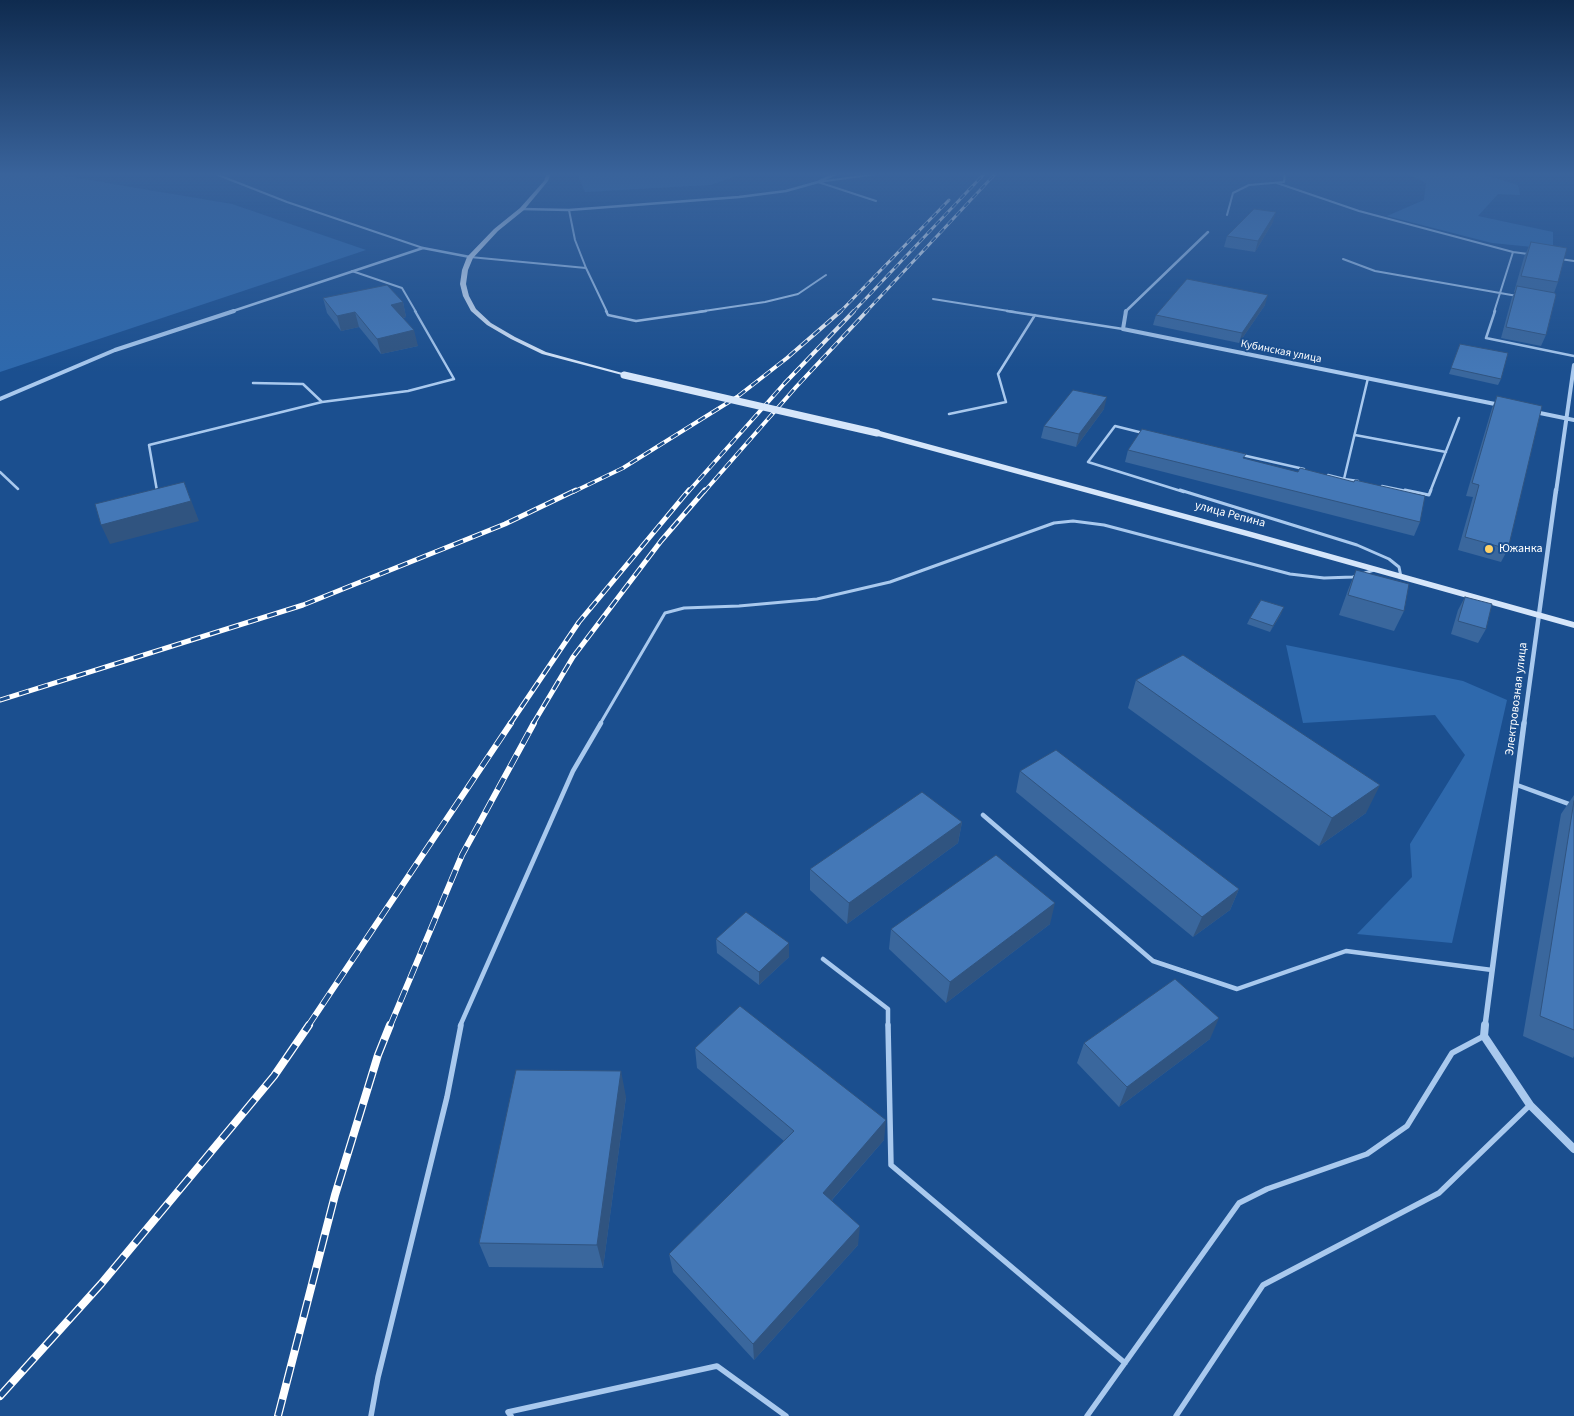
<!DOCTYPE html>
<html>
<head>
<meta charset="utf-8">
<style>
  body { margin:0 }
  canvas { display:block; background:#1b4f8f }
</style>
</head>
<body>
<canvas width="1574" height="1416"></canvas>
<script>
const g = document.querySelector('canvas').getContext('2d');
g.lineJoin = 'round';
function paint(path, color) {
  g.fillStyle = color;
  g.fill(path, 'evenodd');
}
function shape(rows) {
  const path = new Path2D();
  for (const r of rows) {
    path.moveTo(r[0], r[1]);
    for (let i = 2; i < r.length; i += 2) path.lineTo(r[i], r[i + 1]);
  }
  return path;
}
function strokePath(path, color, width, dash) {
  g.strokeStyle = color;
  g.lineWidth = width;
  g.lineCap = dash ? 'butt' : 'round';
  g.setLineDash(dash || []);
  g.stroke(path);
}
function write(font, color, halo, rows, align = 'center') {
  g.font = font + ' "Source Sans 3",sans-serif';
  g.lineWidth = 4;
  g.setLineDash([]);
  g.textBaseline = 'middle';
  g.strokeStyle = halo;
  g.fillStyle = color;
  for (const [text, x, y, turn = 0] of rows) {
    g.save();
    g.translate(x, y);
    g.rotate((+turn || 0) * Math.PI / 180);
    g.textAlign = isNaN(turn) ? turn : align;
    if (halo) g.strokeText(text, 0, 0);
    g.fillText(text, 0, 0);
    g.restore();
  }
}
paint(shape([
  [0,173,47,173,232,204,366,250,0,372],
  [577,173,744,173,710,185,585,192],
  [1407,173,1476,173,1518,185,1520,195,1498,194,1478,216,1553,232,1553,249,1492,243,1387,216,1424,200,1426,183],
  [1286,645,1463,681,1507,700,1452,943,1357,934,1412,877,1410,844,1465,755,1435,715,1303,723]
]), '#2e69ad');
strokePath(shape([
  [213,173,287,202,423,248],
  [1277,183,1359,211,1513,252],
  [876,201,818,182,884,173],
  [569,210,575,240,586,268],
  [1227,215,1233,193,1249,185,1284,182,1285,173],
  [470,257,586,268,607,312],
  [1343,259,1375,271,1517,296],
  [1560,259,1574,261],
  [352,271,402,288,416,312],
  [933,299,1015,312],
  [697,312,765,302,798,294,826,275],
  [1494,312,1513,252,1528,254]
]), '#a9c9ee', 2);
strokePath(shape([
  [606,311,608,315,636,321,706,311],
  [1007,311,1123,329],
  [1495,311,1486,338,1574,356],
  [253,383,303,384,322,402],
  [949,414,1006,402,998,374,1035,315],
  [1143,433,1115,426,1088,462,1184,492],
  [1355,435,1446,452],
  [1242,455,1304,469],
  [0,472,18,489],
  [1328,475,1344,479,1368,378],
  [1344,479,1358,481],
  [1382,486,1411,492],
  [157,491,149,445,322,402,408,391,454,379,415,311],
  [1430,492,1459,418]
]), '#a9c9ee', 2.5);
strokePath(shape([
  [1180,490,1357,545,1389,559,1399,567,1401,577],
  [1405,490,1429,495,1431,490],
  [600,724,665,613,684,608,739,606,817,599,890,582,1054,523,1073,521,1104,525,1290,574,1324,578,1353,577,1374,570]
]), '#a9c9ee', 3);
strokePath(shape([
  [1517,785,1574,806],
  [983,815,1153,961,1237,989,1346,951,1492,970],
  [823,959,888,1009,888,1026],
  [460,1026,573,771,601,723]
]), '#a9c9ee', 4.5);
strokePath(shape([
  [888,1025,891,1165,1125,1363],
  [371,1416,378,1377,447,1097,461,1025],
  [511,1416,508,1412,717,1366,786,1416],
  [1087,1416,1239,1203,1267,1189,1367,1154,1407,1126,1452,1053,1484,1036],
  [1176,1416,1263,1285,1439,1193,1530,1105]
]), '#a9c9ee', 5.5);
strokePath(shape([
  [522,209,569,210,739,197,786,191,818,182,838,173],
  [230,312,423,248,470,257],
  [1125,312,1208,232]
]), '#a9c9ee', 2.5);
strokePath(shape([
  [1126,311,1123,329,1500,405],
  [0,399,115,350,234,311],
  [1535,412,1574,420],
  [1556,492,1574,365]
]), '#a9c9ee', 4);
strokePath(shape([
  [1524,724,1556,490]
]), '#a9c9ee', 4.5);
strokePath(shape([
  [1485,1026,1524,723]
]), '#a9c9ee', 5.5);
strokePath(shape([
  [1485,1025,1484,1036,1530,1105,1574,1149]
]), '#a9c9ee', 8);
paint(shape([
  [547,173,551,173,548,181,524,210,498,231,473,258,468,270,466,284,469,296,476,309,491,323,515,337,546,352,626,374,626,376,542,354,511,339,487,325,471,311,463,296,460,284,462,270,467,257,494,229,520,208,544,181,547,173],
  [874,431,880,431,1252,532,1574,622,1574,628,1246,536,874,435,874,431]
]), '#d6e6fa');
const railFar4 = shape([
  [840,312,949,200],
  [853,312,985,173],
  [866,312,996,173]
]);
const railFar3 = shape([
  [573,492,623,468,737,397,787,358,841,311],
  [688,492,784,384,854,311],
  [704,492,796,387,867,311]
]);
const railFar2 = shape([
  [0,700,303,605,505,524,576,490],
  [510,724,579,622,689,490],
  [533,724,573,657,661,541,705,490]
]);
const railFar1 = shape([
  [308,1026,511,723],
  [390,1026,462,855,534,723]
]);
const rail = shape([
  [0,1396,101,1284,274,1076,309,1025],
  [278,1416,335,1195,378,1055,390,1025]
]);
strokePath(railFar4, '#fff', 3);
strokePath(railFar3, '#fff', 4);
strokePath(railFar2, '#fff', 5);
strokePath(railFar1, '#fff', 6);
strokePath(rail, '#fff', 8);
strokePath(railFar4, '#1b4f8f', 2, [6]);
strokePath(railFar3, '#1b4f8f', 2.5, [8]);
strokePath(railFar2, '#1b4f8f', 3, [10]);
strokePath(railFar1, '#1b4f8f', 4.5, [13]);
strokePath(rail, '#1b4f8f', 5.5, [17]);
strokePath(shape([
  [624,375,877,433]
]), '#d6e6fa', 7);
paint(shape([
  [1273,222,1255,252,1224,247,1227,236],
  [1531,242,1558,282,1554,293,1546,335,1541,346,1501,338,1512,297,1515,292,1514,292,1524,257],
  [323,298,403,302,406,317,403,318,418,346,381,354,359,327,341,331,327,313],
  [1265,305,1239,343,1153,325,1156,315],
  [1460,344,1501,379,1498,385,1449,374],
  [1497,396,1508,549,1501,562,1458,550,1473,497,1466,496,1492,408],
  [1104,409,1076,447,1041,438,1044,426],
  [1128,450,1245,458,1420,522,1414,536,1125,462],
  [1356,570,1404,611,1394,631,1339,615,1348,590],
  [1465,597,1486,629,1478,643,1451,634,1458,610],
  [1281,614,1270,632,1247,624,1250,618],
  [1136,680,1366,813,1319,846,1128,708],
  [1020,771,1239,889,1230,910,1193,937,1016,792],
  [1574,795,1574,1056,1573,1058,1523,1036,1561,814],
  [962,822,958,843,847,924,810,890,810,869],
  [1050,924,946,1003,889,949,891,929],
  [716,939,789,957,759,985,717,953],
  [1210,1039,1119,1107,1077,1063,1084,1043],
  [695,1048,884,1140,832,1200,858,1245,754,1360,673,1272,669,1254,784,1141,697,1068],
  [626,1097,603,1268,489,1267,479,1243]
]), '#3a679d');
paint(shape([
  [1276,212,1273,222,1255,252,1258,241],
  [1268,295,1265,305,1239,343,1242,333],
  [403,302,406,317,395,320,391,305],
  [355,312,359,327,341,331,337,316],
  [414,330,418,346,381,354,377,339],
  [1107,397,1104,409,1076,447,1079,434],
  [184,482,199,521,110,544,101,525],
  [1284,607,1281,614,1270,632,1273,626],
  [1380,785,1366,813,1319,846,1332,818],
  [962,822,958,843,847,924,849,903],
  [1239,889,1230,910,1193,937,1202,917],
  [1055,903,1050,924,946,1003,950,982],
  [789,943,789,957,759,985,759,972],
  [1219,1018,1210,1039,1119,1107,1127,1087],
  [621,1071,626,1097,603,1268,597,1245],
  [886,1120,884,1140,822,1211,823,1193],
  [860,1226,858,1245,754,1360,753,1344]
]), '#305480');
const building = shape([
  [1254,209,1276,212,1258,241,1227,236,1254,209],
  [1531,242,1567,248,1558,282,1521,276,1531,242],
  [1187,279,1268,295,1242,333,1156,315,1187,279],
  [387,285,403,302,391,305,414,330,377,339,355,312,337,316,323,298,387,285],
  [1517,286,1555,293,1556,295,1546,335,1506,327,1517,286],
  [1460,344,1508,353,1501,379,1451,368,1460,344],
  [1073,390,1107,397,1079,434,1044,426,1073,390],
  [1497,396,1542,406,1508,549,1465,537,1479,485,1472,483,1497,396],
  [1142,429,1246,454,1243,458,1298,472,1300,468,1354,482,1355,480,1425,496,1420,522,1128,450,1142,429],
  [184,482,191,501,101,525,95,504,184,482],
  [1356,570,1409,584,1404,611,1348,595,1356,570],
  [1465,597,1492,604,1486,629,1458,621,1465,597],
  [1261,600,1284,607,1273,626,1250,618,1261,600],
  [1183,655,1380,785,1332,818,1136,680,1183,655],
  [1056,750,1239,889,1202,917,1020,771,1056,750],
  [922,792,962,822,849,903,810,869,922,792],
  [1574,801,1574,1030,1540,1016,1574,801],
  [996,855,1055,903,950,982,891,929,996,855],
  [746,912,789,943,759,972,716,939,746,912],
  [1175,979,1219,1018,1127,1087,1084,1043,1175,979],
  [740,1006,886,1120,823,1193,860,1226,753,1344,669,1254,794,1131,695,1048,740,1006],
  [516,1070,621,1071,597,1245,479,1243,516,1070]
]);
paint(building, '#4478b7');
strokePath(building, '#305480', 1);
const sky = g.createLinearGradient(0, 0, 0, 371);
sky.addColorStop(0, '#0f2b4f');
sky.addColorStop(0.47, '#39639b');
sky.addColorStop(1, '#39639b00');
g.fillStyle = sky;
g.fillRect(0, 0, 1574, 371);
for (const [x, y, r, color] of [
  [1489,549,5,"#ffd166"]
]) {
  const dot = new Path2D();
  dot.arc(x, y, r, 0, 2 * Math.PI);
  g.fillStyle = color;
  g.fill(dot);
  strokePath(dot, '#1b4f8f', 2);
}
write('11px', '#fff', '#1b4f8f', [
  ["Кубинская улица",1281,352,11]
]);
write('12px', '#fff', '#1b4f8f', [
  ["улица Репина",1230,515,15],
  ["Электровозная улица",1517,699,-83]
]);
write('12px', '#fff', '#1b4f8f', [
  ["Южанка",1499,549]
], 'left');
</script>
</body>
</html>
